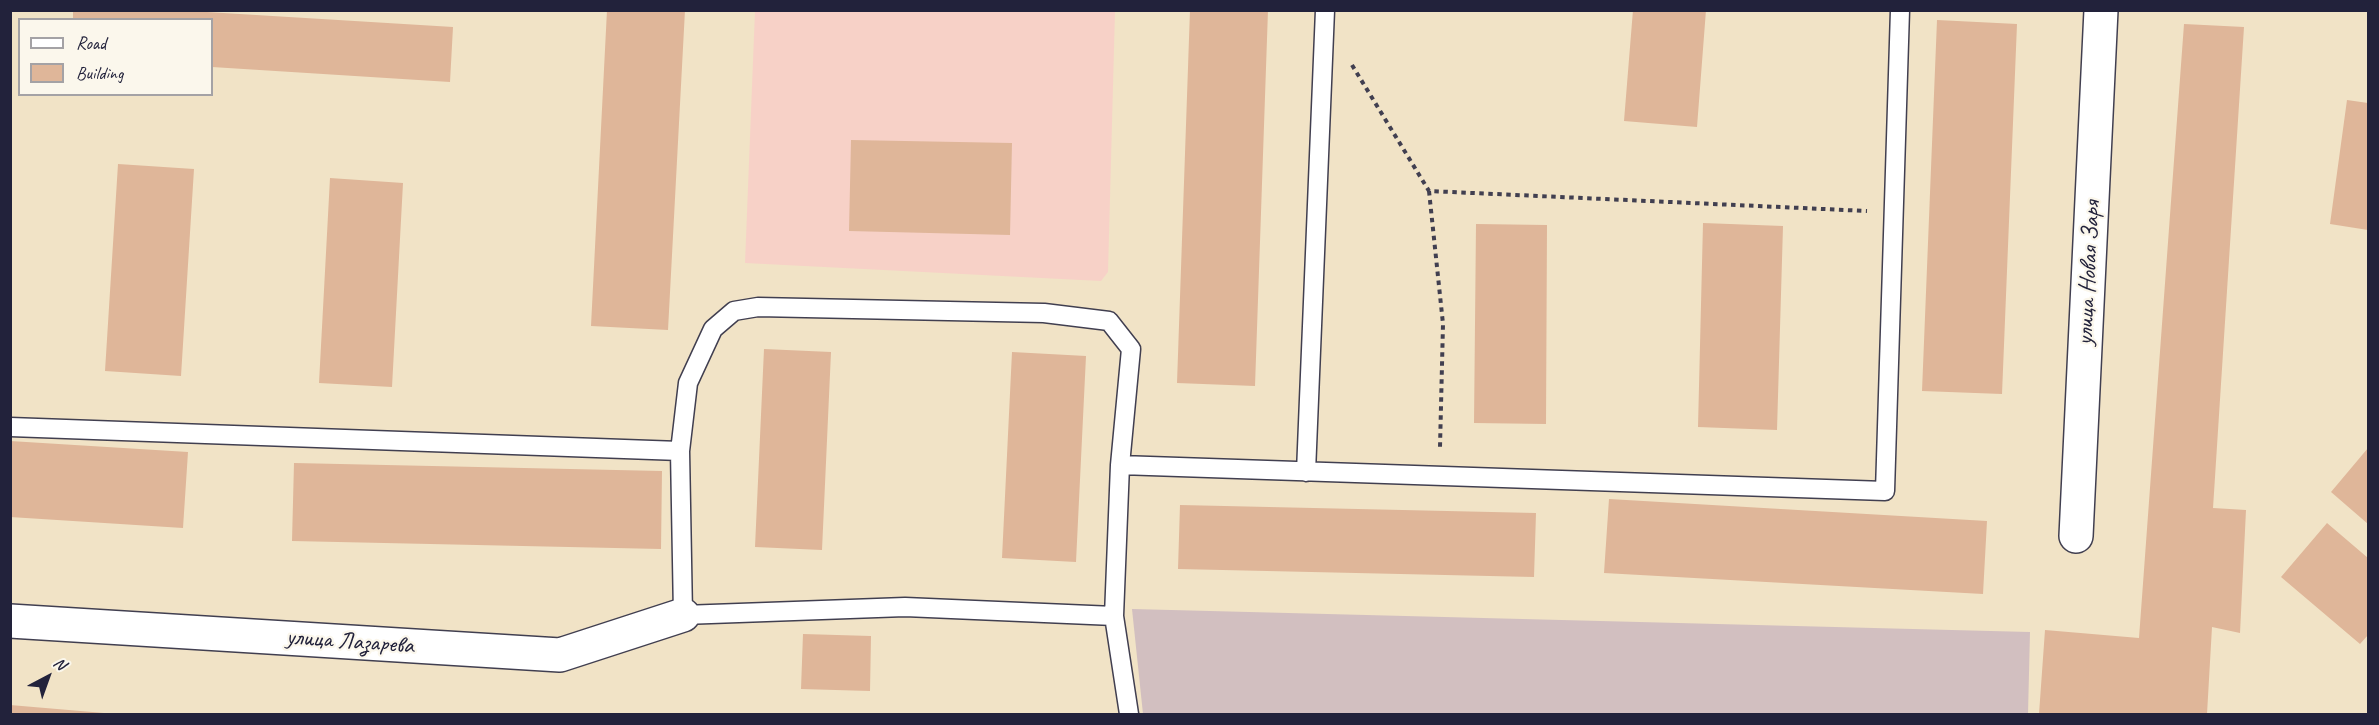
<!DOCTYPE html>
<html>
<head>
<meta charset="utf-8">
<style>
  body { margin:0 }
  #map { position:relative; width:2379px; height:725px; overflow:hidden; background:#f1e3c6; font-family:Caveat,sans-serif }
  canvas { display:block }
  .frame { position:absolute; inset:0; border:12px solid #22223b; pointer-events:none }
  .legend { position:absolute; left:18px; top:18px; width:195px; height:78px; box-sizing:border-box; background:#fbf7ec; border:2px solid #a4a2a5; margin:0; padding:8px 10px; list-style:none; font-size:18px; color:#22223b }
  .legend li { display:flex; align-items:center; gap:12px; height:30px }
  .legend b { width:30px; border:2px solid #a4a2a5 }
  .north { position:absolute; left:18px; top:647px; width:60px; height:60px; -webkit-text-stroke:4px #fbf7ec; paint-order:stroke; rotate:41deg; font-size:16px; font-weight:700; line-height:24px; text-align:center; color:#22223b }
  .north::after { content:''; display:block; margin:auto; width:21px; height:27px; background:#22223b; clip-path:polygon(50% 0,100% 100%,50% 72%,0 100%) }
</style>
</head>
<body>
<div id="map">
<canvas width="2379" height="725"></canvas>
<div class="frame"></div>
<ul class="legend">
<li><b style="height:8px;background:#fff"></b>Road</li>
<li><b style="height:16px;background:#dfb699"></b>Building</li>
</ul>
<div class="north">N</div>
</div>
<script>
const g = document.querySelector('canvas').getContext('2d');
g.lineJoin = 'round';
function paint(path, color) {
  g.fillStyle = color;
  g.fill(path, 'evenodd');
}
function shape(rows) {
  const path = new Path2D();
  for (const r of rows) {
    path.moveTo(r[0], r[1]);
    for (let i = 2; i < r.length; i += 2) path.lineTo(r[i], r[i + 1]);
  }
  return path;
}
function strokePath(path, color, width, dash) {
  g.strokeStyle = color;
  g.lineWidth = width;
  g.lineCap = dash ? 'butt' : 'round';
  g.setLineDash(dash || []);
  g.stroke(path);
}
function write(font, color, halo, rows, align = 'center') {
  g.font = font + ' Caveat,sans-serif';
  g.lineWidth = 4.5;
  g.setLineDash([]);
  g.textBaseline = 'middle';
  g.strokeStyle = halo;
  g.fillStyle = color;
  for (const [text, x, y, turn = 0] of rows) {
    g.save();
    g.translate(x, y);
    g.rotate((+turn || 0) * Math.PI / 180);
    g.textAlign = isNaN(turn) ? turn : align;
    if (halo) g.strokeText(text, 0, 0);
    g.fillText(text, 0, 0);
    g.restore();
  }
}
paint(shape([
  [755,11,1115,11,1108,272,1101,281,745,263]
]), '#f7d1c7');
paint(shape([
  [1132,609,2030,632,2028,714,1143,714]
]), '#d2bfc0');
paint(shape([
  [73,10,174,10,453,27,450,82,212,67,212,20,73,20],
  [607,10,685,10,668,330,591,326],
  [1190,10,1268,10,1255,386,1177,383],
  [1633,10,1706,10,1697,127,1624,121],
  [1937,20,2017,24,2002,394,1922,391],
  [2184,24,2244,27,2213,508,2246,510,2240,633,2212,627,2207,714,2039,714,2045,630,2139,638],
  [2347,100,2368,103,2368,230,2330,224],
  [851,140,1012,143,1010,235,849,231],
  [118,164,194,169,181,376,105,371],
  [330,178,403,183,392,387,319,383],
  [1703,223,1783,226,1777,430,1698,427],
  [1476,224,1547,225,1546,424,1474,423],
  [764,349,831,352,822,550,755,547],
  [1012,352,1086,356,1076,562,1002,558],
  [10,441,188,452,183,528,10,517],
  [2368,448,2368,524,2331,492],
  [294,463,662,471,661,549,292,541],
  [1609,499,1987,521,1983,594,1604,573],
  [1180,505,1536,513,1534,577,1178,569],
  [2327,523,2368,558,2368,635,2360,644,2281,577],
  [803,634,871,636,870,691,801,689],
  [10,705,104,713,104,714,10,714]
]), '#dfb699');
const lane = shape([
  [10,427,680,451],
  [1120,465,1885,491,1900,10],
  [1306,472,1325,10],
  [1114,616,905,607,683,615,680,451,688,383,713,329,734,311,758,307,1044,313,1109,321,1131,349,1120,465,1114,616,1129,714]
]);
const street = shape([
  [2076,536,2101,10],
  [10,621,560,655,683,615]
]);
strokePath(lane, '#413f50', 21);
strokePath(street, '#413f50', 36);
strokePath(shape([
  [1352,65,1429,191,1867,211],
  [1429,191,1443,324,1440,447]
]), '#413f50', 4, [4.5, 4.5]);
strokePath(lane, '#fff', 18);
strokePath(street, '#fff', 33);
write('24px', '#22223b', '#fbf7ec', [
  ["улица Новая Заря",2089,273,-87],
  ["улица Лазарева",350,642,4]
]);
</script>
</body>
</html>
